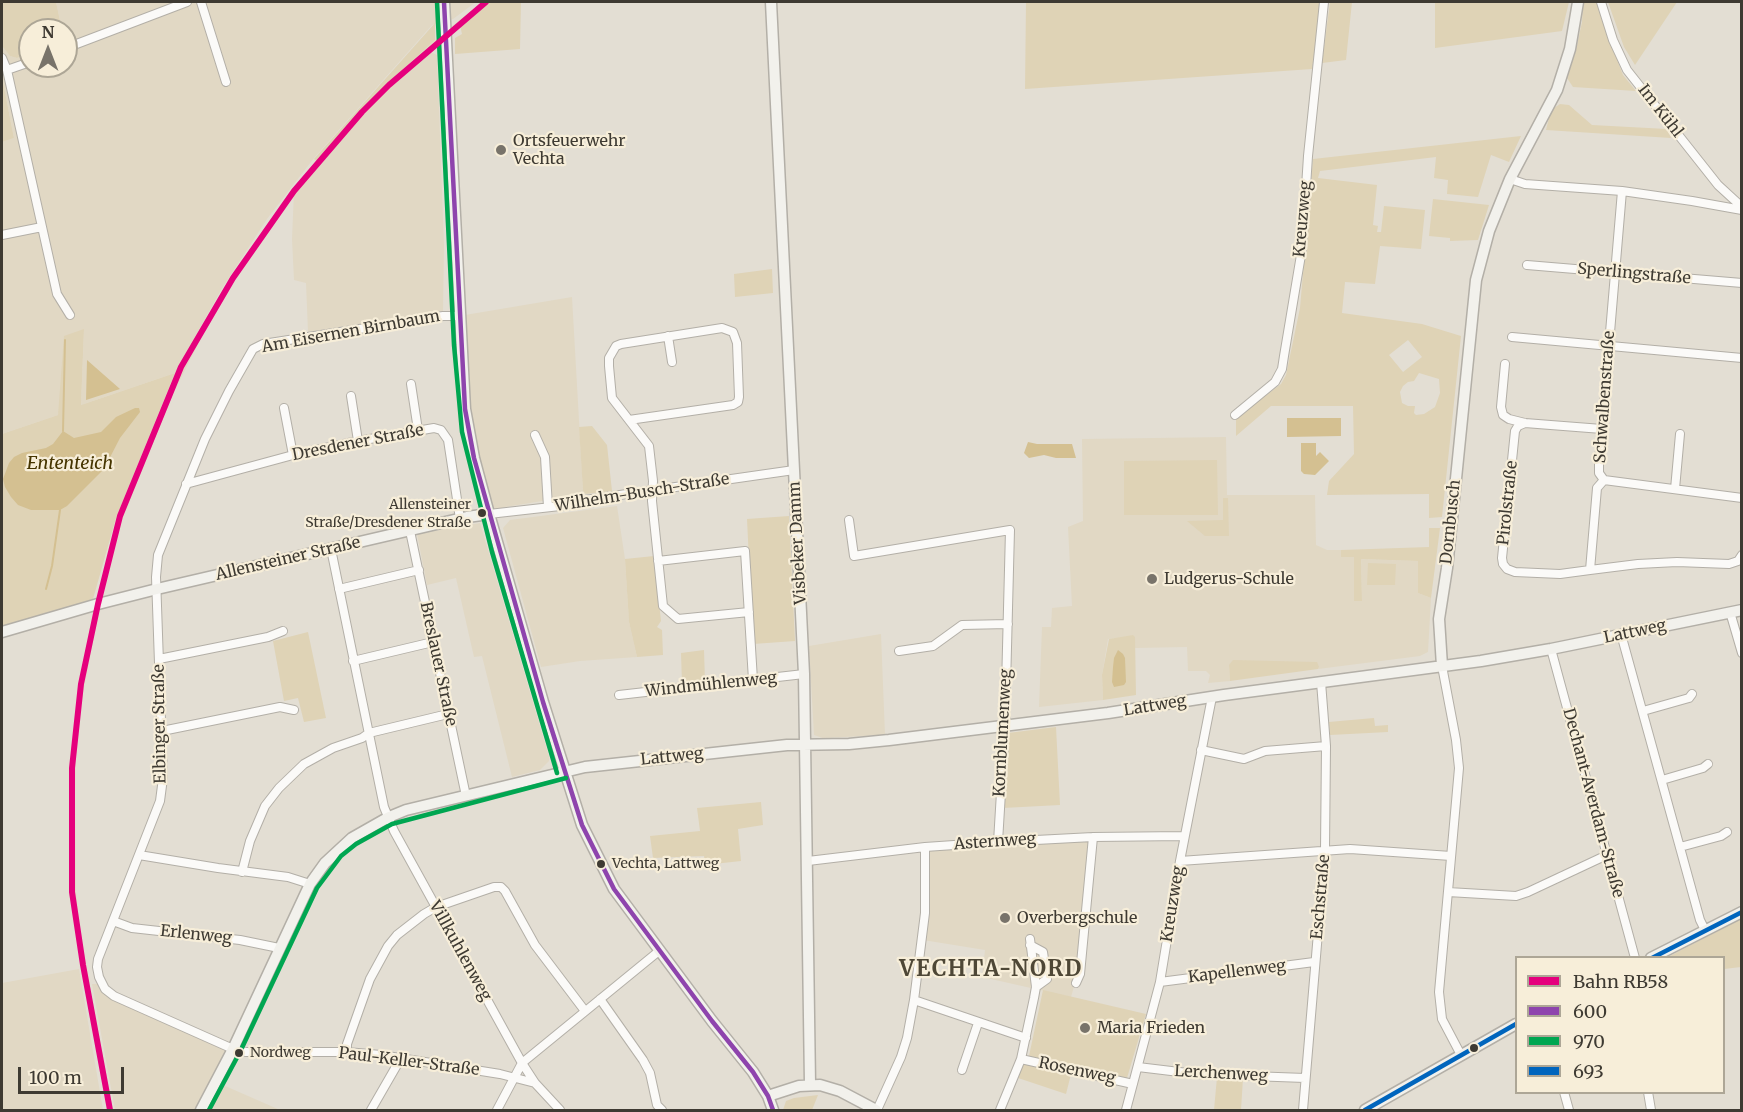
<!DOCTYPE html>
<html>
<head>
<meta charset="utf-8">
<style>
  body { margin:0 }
  #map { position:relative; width:1743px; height:1112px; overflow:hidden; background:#e3ded3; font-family:Merriweather,serif }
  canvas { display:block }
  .frame { position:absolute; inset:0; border:3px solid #3e3a32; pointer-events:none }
  .legend { position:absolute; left:1515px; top:956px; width:210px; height:138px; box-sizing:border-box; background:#f7eed9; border:2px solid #ada696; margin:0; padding:8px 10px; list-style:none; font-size:18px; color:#3e3a32 }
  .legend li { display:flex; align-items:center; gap:12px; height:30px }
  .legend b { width:30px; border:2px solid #ada696 }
  .north { position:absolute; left:18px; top:18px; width:60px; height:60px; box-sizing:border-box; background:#f7eed9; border:2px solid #ada696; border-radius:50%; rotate:0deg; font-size:16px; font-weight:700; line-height:24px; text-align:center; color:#3e3a32 }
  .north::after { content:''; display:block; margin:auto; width:21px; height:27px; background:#78736a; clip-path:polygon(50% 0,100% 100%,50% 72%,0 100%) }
  .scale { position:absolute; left:18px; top:1067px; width:106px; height:27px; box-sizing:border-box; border:3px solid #3e3a32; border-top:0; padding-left:8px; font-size:18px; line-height:21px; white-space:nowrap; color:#3e3a32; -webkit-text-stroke:4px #f7eed9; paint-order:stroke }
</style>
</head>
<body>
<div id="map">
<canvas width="1743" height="1112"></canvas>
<div class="frame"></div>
<ul class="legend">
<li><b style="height:8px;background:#e5007d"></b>Bahn RB58</li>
<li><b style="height:8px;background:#8e44ad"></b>600</li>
<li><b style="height:8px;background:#00a651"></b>970</li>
<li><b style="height:8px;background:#0065bd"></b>693</li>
</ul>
<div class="north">N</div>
<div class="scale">100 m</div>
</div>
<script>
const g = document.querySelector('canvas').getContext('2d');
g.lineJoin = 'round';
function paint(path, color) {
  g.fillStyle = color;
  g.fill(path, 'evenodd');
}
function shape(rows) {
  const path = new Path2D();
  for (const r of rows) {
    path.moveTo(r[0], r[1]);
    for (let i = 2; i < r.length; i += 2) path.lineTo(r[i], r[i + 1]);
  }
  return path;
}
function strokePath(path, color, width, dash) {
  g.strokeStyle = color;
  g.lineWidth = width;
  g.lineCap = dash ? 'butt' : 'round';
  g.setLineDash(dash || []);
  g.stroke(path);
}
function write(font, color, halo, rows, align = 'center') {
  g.font = font + ' Merriweather,serif';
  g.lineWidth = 4.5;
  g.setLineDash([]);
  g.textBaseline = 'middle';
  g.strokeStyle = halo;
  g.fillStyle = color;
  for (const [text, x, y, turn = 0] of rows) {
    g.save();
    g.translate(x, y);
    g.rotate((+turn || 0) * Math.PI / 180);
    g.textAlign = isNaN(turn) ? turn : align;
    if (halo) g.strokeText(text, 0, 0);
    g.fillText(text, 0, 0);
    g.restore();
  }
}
paint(shape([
  [56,2,476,2,453,19,432,25,314,158,267,219,221,290,195,337,207,318,210,320,172,396,122,520,102,595,82,698,76,756,75,795,76,892,80,931,113,1110,108,1110,83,974,69,890,70,881,71,883,70,853,72,755,78,697,87,644,117,518,184,357,175,373,81,405,84,330,58,415,2,434,2,142,14,138,2,77,2,46,10,56,17,58,30,53,30,66,66,66,66,30,62,30],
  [482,2,490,2,429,51,437,55,444,245,443,311,308,332,306,283,294,280,292,239,294,191,306,178,304,176,317,161,388,83,435,40],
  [572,297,583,491,586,494,505,507,489,514,474,458,459,316],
  [1226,437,1227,495,1315,495,1316,545,1327,550,1341,550,1341,557,1354,557,1362,601,1361,559,1418,561,1418,593,1431,598,1428,652,1420,656,1318,669,1319,667,1229,665,1230,681,1208,683,1210,675,1206,671,1188,671,1187,647,1135,648,1135,637,1108,639,1102,675,1103,700,1039,707,1042,627,1051,627,1052,608,1072,606,1068,527,1083,521,1082,439],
  [617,506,625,559,629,622,637,657,580,661,541,667,503,528,510,520],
  [480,523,549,757,549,761,540,770,512,777,482,656,474,657,456,578,427,585,417,534],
  [881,634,885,735,823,738,814,735,809,646],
  [1093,837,1075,983,1071,997,982,977,985,950,923,940,925,847],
  [79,969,103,1110,2,1110,2,983],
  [92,984,98,984,226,1050,214,1075,223,1085,280,1110,115,1110]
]), '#e1d8c4');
paint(shape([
  [2,2,56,2,62,30,30,30,30,53,17,58,10,56,2,46],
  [490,2,521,2,520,49,455,54,455,38,462,34,460,25],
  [1026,2,1322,2,1312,69,1025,89],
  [1330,2,1352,2,1346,60,1322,63],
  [1435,2,1569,2,1562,31,1435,48],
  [1583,2,1598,2,1611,44,1623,75,1636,91,1573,87,1567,78,1576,50,1582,22],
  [1608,2,1677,2,1635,65,1624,47],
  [435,23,435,40,388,83,317,161,314,159],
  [2,77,14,138,2,142],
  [1560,104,1569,105,1592,125,1667,129,1671,138,1546,130,1551,110],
  [1521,136,1509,162,1491,155,1478,197,1447,194,1448,180,1434,178,1436,157,1320,171,1318,178,1377,185,1373,225,1378,226,1377,232,1381,232,1384,206,1425,210,1421,249,1380,246,1375,284,1345,282,1342,313,1422,324,1461,336,1442,517,1429,518,1429,494,1327,495,1329,481,1354,454,1353,406,1271,406,1236,436,1236,418,1281,384,1286,375,1300,308,1313,159],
  [1408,340,1422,357,1403,372,1389,355],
  [1419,373,1439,379,1440,393,1435,407,1424,414,1416,415,1414,413,1415,406,1408,406,1402,403,1400,392,1403,386,1408,382,1414,381],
  [1433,199,1489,205,1478,240,1450,241,1450,238,1429,236],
  [772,269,773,293,735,297,734,274],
  [84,329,81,405,175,373,116,518,93,599,2,628,2,434,58,415,64,336],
  [592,426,607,445,612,491,586,494,583,491,579,427],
  [1217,460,1218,515,1124,515,1124,461],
  [1223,498,1228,498,1229,536,1205,536,1187,521,1223,520],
  [789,516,795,641,753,644,747,519],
  [1429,528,1440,528,1431,598,1418,593,1418,561,1361,559,1362,601,1354,601,1354,557,1341,557,1341,550,1429,547],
  [654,556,661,621,657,627,662,630,663,655,637,657,629,622,625,559],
  [1368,563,1396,564,1395,585,1367,585],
  [308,632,326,718,304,722,298,698,284,701,273,641],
  [1133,635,1135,637,1136,695,1103,700,1102,675,1109,639],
  [704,650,705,682,682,684,681,653],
  [1233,660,1317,662,1319,667,1318,669,1230,681,1229,665],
  [1374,718,1375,726,1388,725,1388,732,1330,735,1329,722],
  [1056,727,1060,805,1003,808,1008,733],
  [761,802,763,825,738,829,741,861,705,865,704,856,653,858,650,836,700,831,697,808],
  [1741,919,1741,967,1724,969,1724,958,1668,957],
  [1043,990,1146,1014,1127,1078,1029,1056],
  [1023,1064,1071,1074,1066,1094,1018,1078],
  [1217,1077,1243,1078,1241,1110,1214,1110],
  [818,1095,812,1110,783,1110,786,1101,794,1098]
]), '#dfd3b6');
paint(shape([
  [87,360,120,389,86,400],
  [135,408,139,408,140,412,120,438,104,469,67,506,60,510,31,510,18,505,11,497,5,487,3,479,9,463,14,457,22,453,46,448,53,444,63,431,74,438,101,432,116,417],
  [1287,418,1341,418,1341,436,1287,437],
  [1028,442,1037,444,1072,444,1076,458,1056,458,1044,455,1029,458,1024,453],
  [1301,443,1316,443,1316,456,1320,452,1329,461,1315,475,1304,474,1301,471],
  [1118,650,1123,654,1125,658,1126,682,1124,685,1114,687,1112,682,1113,667,1114,658]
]), '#d4c091');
strokePath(shape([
  [63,431,65,340],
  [46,589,52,566,60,510]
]), '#d4c091', 2);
const street = shape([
  [201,2,226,82],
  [1601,2,1613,40,1627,70,1718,185,1742,207],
  [66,48,187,2],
  [2,58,7,70,57,294,70,315],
  [7,70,30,62],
  [1510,179,1525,184,1622,191,1692,201,1742,210],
  [2,235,42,227],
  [1527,265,1742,283],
  [459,316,443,316,263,344,253,349,229,391,205,439,158,555,156,577,163,778,160,801,98,959,97,967,99,977,105,989,114,996,233,1049,246,1052,347,1052,381,1055,500,1074,535,1083],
  [668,336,672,362],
  [1512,337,1742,358],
  [1505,364,1501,407,1503,415,1509,419,1525,423,1602,429],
  [411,384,418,430],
  [351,396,358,441],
  [284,408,293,455],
  [1235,415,1275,382,1282,369,1284,356,1302,249,1308,156,1324,2],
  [629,420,733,405,738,402,739,397,737,343,733,332,722,328,621,344,616,346,609,358,609,366,612,398,649,446,653,481,652,501,663,606,678,619,749,612],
  [1525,423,1518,426,1515,431,1502,558,1503,564,1507,569,1515,572,1560,574,1590,570,1597,488,1604,480,1599,473,1599,462,1622,191],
  [535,435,545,457,548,507],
  [1604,480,1742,498],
  [186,484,293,455,358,441,434,428,441,430,448,440,460,519],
  [1675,489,1680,434],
  [489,514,560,506,585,500,794,470],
  [849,520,854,556,1010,530,1005,726,998,842],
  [410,531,466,796],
  [331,549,384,807,394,831,522,1063,535,1083,560,1110],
  [658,561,745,551,753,680],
  [1590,570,1638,564,1677,562,1729,564,1738,561,1742,555],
  [339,589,419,570],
  [1730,612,1742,653],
  [1621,634,1700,920,1705,930],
  [1551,649,1635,958],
  [899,651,933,646,962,625,1008,624],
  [159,659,268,637,283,631],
  [353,661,433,642],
  [1442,666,1456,740,1459,768,1439,992,1442,1019,1461,1055],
  [619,695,804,674],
  [1643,711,1689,698,1692,694],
  [162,731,280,707,294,710],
  [1201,750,1244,759,1265,751,1326,746],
  [1662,780,1703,768,1708,764],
  [1680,847,1721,836,1727,832],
  [139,855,218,868,288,877,310,884],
  [808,861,925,847,998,842,1093,837,1184,836],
  [1180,861,1350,849,1451,856],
  [242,872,250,841,265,806,279,788,304,764,333,748,362,738,369,733,448,714],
  [1448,892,1516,896,1528,892,1607,855],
  [113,921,132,928,240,940,279,948],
  [1030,945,1043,952,1047,979,1036,987],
  [1160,982,1314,962],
  [1076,983,1080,974,1093,837],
  [600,999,643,1060,650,1073,657,1105,662,1110],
  [914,1000,1026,1038],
  [347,1052,347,1044,370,979,388,946,397,935,424,914,436,907,494,887,501,887,505,891,535,945,585,1011],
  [1021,1059,1133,1084],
  [1138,1067,1196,1074,1305,1078],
  [962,1070,978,1023],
  [1564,1092,1569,1110],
  [1648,1092,1651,1110],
  [371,1110,401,1058],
  [497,1110,522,1063,659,951],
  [877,1110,901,1057,907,1038,914,1000,925,913,925,847],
  [1000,1110,1021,1059,1034,998,1036,987,1030,939],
  [1126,1110,1160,982,1180,861,1212,697],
  [1303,1110,1325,850,1326,746,1321,682]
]);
const secondary = shape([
  [444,2,465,409,474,458,489,514,543,702,582,825,614,889,712,1021,753,1072,768,1096,773,1110],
  [771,2,804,674,810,1084],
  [2,632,98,604,157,589,467,517,489,514],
  [1442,666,1439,619,1447,568,1476,280,1489,231,1510,179,1557,90,1570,49,1578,2],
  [1651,958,1742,912],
  [768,1096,799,1086,820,1085,840,1091,876,1110],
  [201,1110,233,1049,310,884,325,863,352,838,389,817,406,810,585,767,787,745,849,744,889,740,1108,713,1224,695,1481,661,1551,649,1742,610],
  [1365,1110,1516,1024]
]);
strokePath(street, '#b3afa7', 10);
strokePath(secondary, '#b3afa7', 13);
strokePath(street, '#fbfaf8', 8);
strokePath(secondary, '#f2f1ec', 10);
strokePath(shape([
  [444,2,465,409,474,458,543,702,582,825,614,889,712,1021,753,1072,768,1096,773,1110]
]), '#8e44ad', 4.5);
strokePath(shape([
  [437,2,454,345,462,432,492,552,557,773],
  [209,1110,240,1052,317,888,341,856,356,844,392,824,566,778]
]), '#00a651', 4.5);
strokePath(shape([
  [1652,958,1742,912],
  [1365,1110,1516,1024]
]), '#0065bd', 4.5);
strokePath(shape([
  [110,1110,83,965,72,892,72,768,81,684,98,604,120,516,181,367,233,278,294,191,362,112,389,85,486,2]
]), '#e5007d', 6);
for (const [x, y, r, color] of [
  [501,150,6,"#78736a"],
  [482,513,5,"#3e3a32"],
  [1152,579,6,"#78736a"],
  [601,864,5,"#3e3a32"],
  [1005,918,6,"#78736a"],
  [1085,1028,6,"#78736a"],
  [1474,1048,5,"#3e3a32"],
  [239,1053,5,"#3e3a32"]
]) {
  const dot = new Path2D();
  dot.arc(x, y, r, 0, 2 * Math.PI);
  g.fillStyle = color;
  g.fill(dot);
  strokePath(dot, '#f7eed9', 2);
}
write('14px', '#3e3a32', '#f7eed9', [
  ["Allensteiner",471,505,"right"],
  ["Straße/Dresdener Straße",471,523,"right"],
  ["Vechta, Lattweg",612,864],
  ["Nordweg",250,1053]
], 'left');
write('16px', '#3e3a32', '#f7eed9', [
  ["Im Kühl",1660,111,52],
  ["Kreuzweg",1303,219,-85],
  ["Sperlingstraße",1634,274,5],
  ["Am Eisernen Birnbaum",351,332,-10],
  ["Schwalbenstraße",1605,397,-86],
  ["Dresdener Straße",358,443,-11],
  ["Wilhelm-Busch-Straße",642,493,-9],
  ["Pirolstraße",1508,503,-84],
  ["Dornbusch",1451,522,-84],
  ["Visbeker Damm",798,543,-93],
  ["Allensteiner Straße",288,559,-13],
  ["Lattweg",1635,632,-12],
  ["Breslauer Straße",438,664,78],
  ["Windmühlenweg",711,685,-6],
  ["Lattweg",1155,706,-9],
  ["Elbinger Straße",160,724,-91],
  ["Kornblumenweg",1003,733,-87],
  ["Lattweg",672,757,-6],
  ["Dechant-Averdam-Straße",1593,803,75],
  ["Asternweg",995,842,-4],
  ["Eschstraße",1321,897,-85],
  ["Kreuzweg",1173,904,-81],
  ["Erlenweg",196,935,6],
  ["Villkuhlenweg",460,951,61],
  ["Kapellenweg",1237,972,-7],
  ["Paul-Keller-Straße",409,1062,7],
  ["Rosenweg",1077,1071,12],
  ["Lerchenweg",1221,1074,3]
]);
write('16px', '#3e3a32', '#f7eed9', [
  ["Ortsfeuerwehr",513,141],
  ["Vechta",513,159],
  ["Ludgerus-Schule",1164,579],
  ["Overbergschule",1017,918],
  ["Maria Frieden",1097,1028]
], 'left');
write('italic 18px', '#463500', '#f7eed9', [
  ["Ententeich",70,464]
]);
g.letterSpacing = '1.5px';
write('bold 22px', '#4e4736', '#f7eed9', [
  ["VECHTA-NORD",991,970]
]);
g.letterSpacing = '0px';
</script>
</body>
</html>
